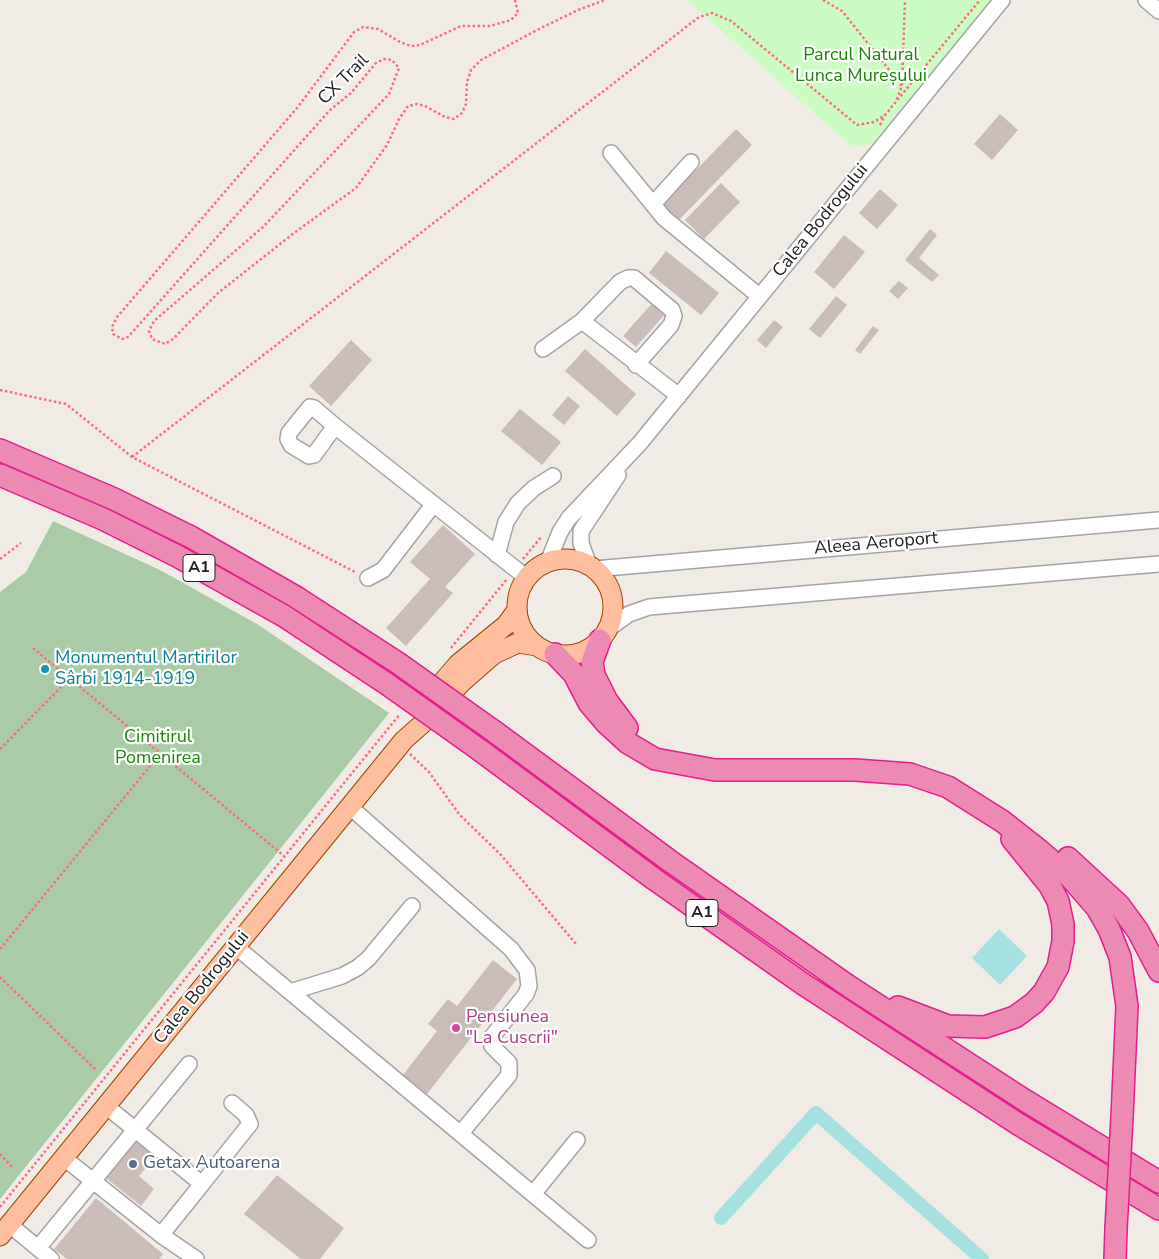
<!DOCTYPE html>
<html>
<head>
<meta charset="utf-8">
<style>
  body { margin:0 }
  canvas { display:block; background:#f1ebe6 }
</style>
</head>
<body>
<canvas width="1159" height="1259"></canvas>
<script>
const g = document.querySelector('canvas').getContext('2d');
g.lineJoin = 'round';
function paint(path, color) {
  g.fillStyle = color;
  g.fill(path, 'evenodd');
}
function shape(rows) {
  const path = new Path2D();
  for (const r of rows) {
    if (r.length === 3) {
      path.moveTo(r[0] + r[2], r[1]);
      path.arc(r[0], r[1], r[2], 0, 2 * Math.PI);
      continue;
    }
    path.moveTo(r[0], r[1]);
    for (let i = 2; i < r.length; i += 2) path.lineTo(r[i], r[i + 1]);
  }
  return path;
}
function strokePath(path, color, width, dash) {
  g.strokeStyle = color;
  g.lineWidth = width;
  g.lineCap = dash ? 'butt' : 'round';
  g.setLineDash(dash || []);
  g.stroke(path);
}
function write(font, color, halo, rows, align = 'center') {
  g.font = font + ' "Nunito Sans",sans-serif';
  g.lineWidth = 4.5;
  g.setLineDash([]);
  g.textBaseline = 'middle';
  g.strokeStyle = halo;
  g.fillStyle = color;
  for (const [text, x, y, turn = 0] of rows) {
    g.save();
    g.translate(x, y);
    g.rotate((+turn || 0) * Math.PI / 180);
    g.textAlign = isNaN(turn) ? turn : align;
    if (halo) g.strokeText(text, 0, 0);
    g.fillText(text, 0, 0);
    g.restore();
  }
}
paint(shape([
  [53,521,160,570,257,624,389,713,0,1199,0,592,26,572]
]), '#a9cca6');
paint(shape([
  [687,0,1001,0,884,143,852,147]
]), '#cbfdc2');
paint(shape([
  [999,929,1027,956,1000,985,972,958]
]), '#a5e1e1');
strokePath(shape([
  [721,1218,816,1113,982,1259]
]), '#a5e1e1', 14);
paint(shape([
  [1000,114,1018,130,992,160,974,144],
  [736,129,752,145,677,222,661,206],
  [721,183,740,202,704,239,685,220],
  [880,189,898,205,877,229,859,213],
  [930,229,937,235,919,258,939,275,932,282,905,260],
  [844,235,865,252,834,289,814,272],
  [666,251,719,293,701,315,649,273],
  [899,281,908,288,898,299,889,291],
  [836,296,847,305,820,338,809,329],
  [654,301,667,312,636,347,623,336],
  [774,320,783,327,766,348,757,340],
  [873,326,879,330,860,354,855,350],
  [351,340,372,360,331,406,309,386],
  [585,349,636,394,617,416,565,371],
  [568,396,580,406,564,425,552,415],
  [520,409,561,442,542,465,501,431],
  [443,525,475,554,445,587,453,593,406,646,386,628,430,579,410,562],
  [493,960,517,979,427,1094,403,1075,437,1031,428,1024,448,999,457,1006],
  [139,1137,158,1153,139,1176,154,1189,141,1206,106,1178],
  [277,1175,344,1228,320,1259,301,1259,244,1214],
  [96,1198,163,1254,159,1259,67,1259,54,1249]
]), '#cabcb9');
const minor = shape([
  [1146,0,1159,11],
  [611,153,664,218,759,296],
  [654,203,691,162],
  [582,321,679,396],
  [543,349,582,321,620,282,628,278,634,278,672,310,674,316,671,325,636,365],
  [310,407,314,408,335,426,314,455,309,456,291,445,288,439,289,433,310,407],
  [335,426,527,578],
  [497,555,506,522,518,503,534,488,553,476],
  [548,562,560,532,569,518,640,443,1002,0],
  [589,566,581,543,581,531,618,475],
  [594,569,1159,520],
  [368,578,383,570,433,505],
  [608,629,629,614,649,607,1159,564],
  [349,806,511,949,527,970,529,986,526,994,491,1038,492,1046,509,1063,509,1075,461,1133],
  [235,946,588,1240],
  [290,992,342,976,357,968,368,959,412,906],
  [64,1158,161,1235,202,1184,106,1106],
  [202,1184,250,1124,246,1115,232,1103],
  [533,1194,577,1140],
  [10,1225,51,1259],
  [161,1235,196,1259],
  [38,1248,189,1064]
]);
const major = shape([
  [565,607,48],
  [427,700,458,664,506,625,517,610],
  [0,1236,404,740,421,725,462,682,494,654,518,643,537,646]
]);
const highway = shape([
  [0,450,114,499,191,537,296,597,398,663],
  [0,475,103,519,177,556,284,616,387,684],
  [600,640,592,662,594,675,607,701,627,728],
  [555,654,574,674,589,703,606,723,628,743,655,759,715,770,855,770,910,774,948,787,1002,821,1039,850,1071,878,1097,908,1109,929,1120,957,1127,1006,1122,1117],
  [495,732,670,861,850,987,1026,1101,1159,1182],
  [481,751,654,879,803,984,1018,1124,1159,1209],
  [1068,858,1119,905,1138,931,1159,971],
  [898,1007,948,1026,985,1027,1015,1017,1034,1003,1044,992,1058,967,1063,941,1063,924,1058,901,1050,886,1012,839],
  [1115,1259,1116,1229]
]);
strokePath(minor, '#a4a4a4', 18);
strokePath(major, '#9d4500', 21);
strokePath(highway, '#e51d90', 24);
strokePath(shape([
  [515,0,518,13,511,20,490,26,461,26,420,45,411,46,400,42,378,29,363,27,354,32,297,108,117,317,112,327,113,334,122,339,128,337,330,110,351,93,376,63,384,59,392,60,399,68,389,94,263,227,154,321,149,331,152,339,165,344,173,339,218,293,294,233,356,188,387,145,399,119,408,106,417,104,425,106,445,117,454,119,462,113,466,104,467,82,471,70,481,60,539,29,578,10,605,0],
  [823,0,842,11,902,86,896,101],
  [902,85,905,0],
  [880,125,885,115],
  [0,390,66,404,132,457,355,572],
  [132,457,699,17,712,13,731,21,857,125,874,122,885,115,980,0],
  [0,559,21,543],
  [523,559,542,536],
  [33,648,284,856],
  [451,648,507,579],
  [0,749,70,678],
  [410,754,429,772,459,814,501,855,576,944],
  [0,949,160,754],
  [0,977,97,1071],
  [0,1154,13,1168],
  [0,1207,400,714]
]), '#ff6a7d', 2.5, [2.5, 2.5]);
strokePath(minor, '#fff', 15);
strokePath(major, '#ffbf9e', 19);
strokePath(highway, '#ec8ab3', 21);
const highwayBridge = shape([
  [398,663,495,732],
  [387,684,481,751],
  [1116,1229,1122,1117]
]);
strokePath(highwayBridge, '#e51d90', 24, []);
strokePath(highwayBridge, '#ec8ab3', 21);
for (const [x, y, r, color] of [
  [45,669,5,"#0f9aa8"],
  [456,1028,5,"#d1479c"],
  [133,1164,5,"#5c6f8a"]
]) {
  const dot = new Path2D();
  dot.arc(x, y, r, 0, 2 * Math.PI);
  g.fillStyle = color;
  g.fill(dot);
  strokePath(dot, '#fff', 2);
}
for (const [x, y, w] of [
  [199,568,32],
  [702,913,32]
]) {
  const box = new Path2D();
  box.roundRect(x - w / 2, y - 13.5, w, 27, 4);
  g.fillStyle = '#fff';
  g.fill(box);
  strokePath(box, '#202020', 1);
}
write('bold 16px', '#202020', null, [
  ["A1",199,568],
  ["A1",702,913]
]);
write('18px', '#188705', '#fff', [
  ["Parcul Natural",861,56],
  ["Lunca Mureșului",861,77],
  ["Cimitirul",158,738],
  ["Pomenirea",158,759]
]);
write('18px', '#202020', '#fff', [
  ["CX Trail",344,80,-45],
  ["Calea Bodrogului",821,221,-51],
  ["Aleea Aeroport",876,544,-5],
  ["Calea Bodrogului",202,988,-51]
]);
write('18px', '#0d838f', '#fff', [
  ["Monumentul Martirilor",55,659],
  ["Sârbi 1914-1919",55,680]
], 'left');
write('18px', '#b23c85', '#fff', [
  ["Pensiunea",466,1018],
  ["\"La Cuscrii\"",466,1039]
], 'left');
write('18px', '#4e5e75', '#fff', [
  ["Getax Autoarena",143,1164]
], 'left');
</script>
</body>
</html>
